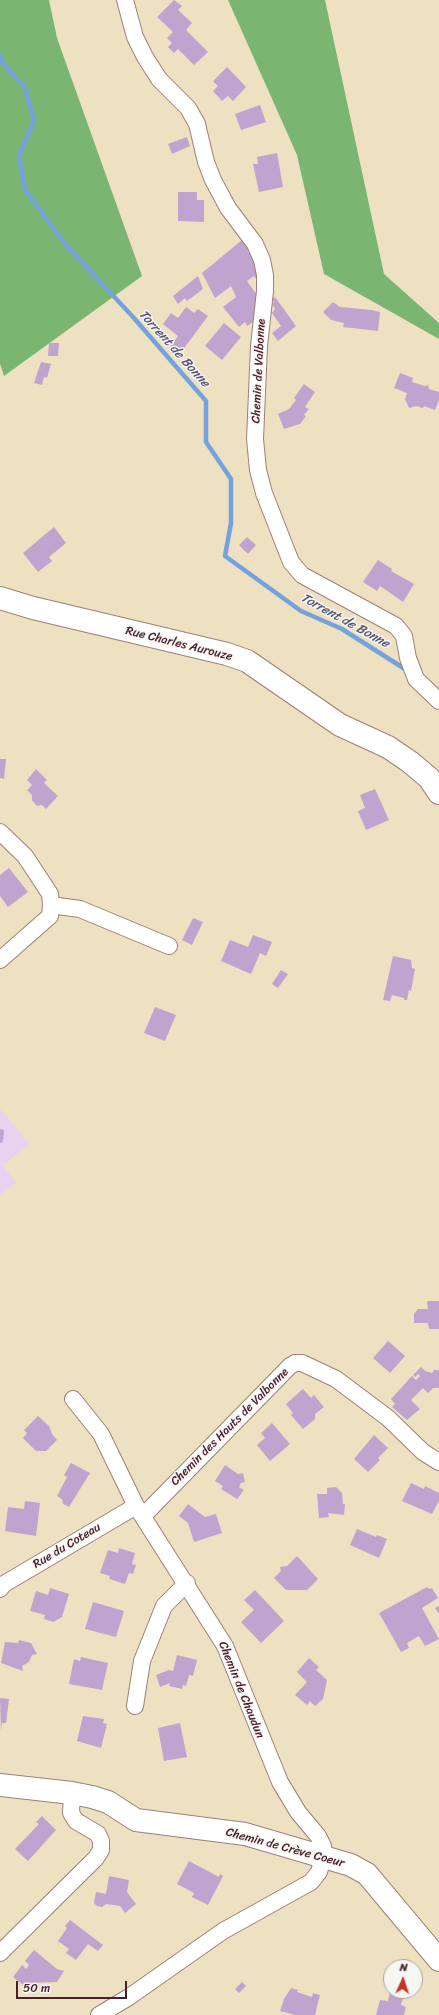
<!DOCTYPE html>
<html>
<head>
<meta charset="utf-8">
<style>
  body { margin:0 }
  #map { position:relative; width:439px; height:2015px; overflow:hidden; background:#eee1c2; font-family:Sriracha,sans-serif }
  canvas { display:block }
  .north { position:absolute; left:383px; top:1959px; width:40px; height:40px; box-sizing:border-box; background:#f6f6f2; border:1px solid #b1a0a2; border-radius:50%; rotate:3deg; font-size:11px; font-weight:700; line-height:16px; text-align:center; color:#4a1f2b }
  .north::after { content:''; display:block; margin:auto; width:14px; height:18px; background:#c8321e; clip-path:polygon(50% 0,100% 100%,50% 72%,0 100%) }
  .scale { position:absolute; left:16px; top:1981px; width:111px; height:18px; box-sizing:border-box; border:2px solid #4a1f2b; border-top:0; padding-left:5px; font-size:12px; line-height:14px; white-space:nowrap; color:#4a1f2b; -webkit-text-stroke:3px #f6f6f2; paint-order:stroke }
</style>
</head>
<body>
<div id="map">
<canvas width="439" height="2015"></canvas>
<div class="north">N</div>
<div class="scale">50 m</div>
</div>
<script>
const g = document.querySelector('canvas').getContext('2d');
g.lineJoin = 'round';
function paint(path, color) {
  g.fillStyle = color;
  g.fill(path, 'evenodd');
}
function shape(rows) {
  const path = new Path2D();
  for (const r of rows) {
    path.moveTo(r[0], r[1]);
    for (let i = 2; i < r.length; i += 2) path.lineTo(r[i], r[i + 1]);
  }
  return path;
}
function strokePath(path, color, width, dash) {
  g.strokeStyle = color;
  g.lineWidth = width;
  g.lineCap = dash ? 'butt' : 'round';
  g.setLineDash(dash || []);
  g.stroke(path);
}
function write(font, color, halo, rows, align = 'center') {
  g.font = font + ' Sriracha,sans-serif';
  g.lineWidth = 3;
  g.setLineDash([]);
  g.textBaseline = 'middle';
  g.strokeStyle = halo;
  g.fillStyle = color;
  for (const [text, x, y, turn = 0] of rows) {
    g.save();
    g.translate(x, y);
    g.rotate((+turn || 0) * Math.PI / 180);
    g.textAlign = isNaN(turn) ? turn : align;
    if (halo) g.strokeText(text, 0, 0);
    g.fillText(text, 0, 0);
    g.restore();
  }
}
paint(shape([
  [0,1109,30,1144,2,1165,16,1182,0,1195]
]), '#e7d2ef');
paint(shape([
  [0,0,49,0,57,38,142,276,4,376,0,364],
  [228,0,325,0,384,274,439,323,439,339,324,274,297,155]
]), '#7bb572');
strokePath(shape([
  [0,55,2,62,25,88,34,121,19,155,25,190,66,245,133,317,206,401,206,442,231,479,231,523,225,556,301,611,342,629,408,671]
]), '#74a2dd', 4.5);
paint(shape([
  [174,0,182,6,178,10,192,23,186,30,208,52,194,65,178,49,174,53,168,47,172,43,167,38,173,32,157,17],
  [227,67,246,87,233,101,228,96,222,101,213,91,218,86,213,81],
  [260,105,266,122,241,130,235,114],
  [187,137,190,146,172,154,168,144],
  [277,153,283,187,259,192,253,164,258,164,257,157],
  [178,192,197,192,197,200,204,200,204,222,178,221],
  [242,240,255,263,260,277,256,279,254,276,247,281,257,295,259,304,255,306,259,311,253,316,256,320,247,326,245,322,239,327,223,307,236,297,231,286,215,298,202,273],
  [198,276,203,289,187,301,185,298,178,304,173,296],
  [275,297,296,326,278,341,272,333,281,326,272,313,275,309,272,304,274,302,272,299],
  [333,302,340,307,372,310,380,312,378,331,343,327,344,323,331,320,323,312],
  [186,307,194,313,198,309,208,316,179,355,169,348,178,336,163,324,171,313,178,318],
  [224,323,241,337,222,360,205,346],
  [49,343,59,343,58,356,48,356],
  [41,362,51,364,47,378,44,377,42,385,34,383],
  [400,373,413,378,412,382,425,386,428,385,429,389,439,392,439,400,435,410,424,406,423,408,416,406,409,408,405,399,407,393,394,388],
  [304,384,315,392,305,407,309,409,304,415,306,416,300,424,284,429,278,414,289,409,296,400,294,398],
  [54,527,66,543,49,557,52,561,38,572,23,553],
  [247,537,256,545,248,554,239,545],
  [378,560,392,569,391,571,414,584,403,602,380,586,377,591,363,582],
  [0,759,6,759,4,779,0,778],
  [36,769,47,780,44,783,58,796,46,809,42,805,37,806,32,800,32,795,27,790,32,785,27,780],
  [375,789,389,820,366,830,358,811,365,808,360,795],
  [9,868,28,892,8,907,0,896,0,875],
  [193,918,203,922,192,945,182,940],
  [253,935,272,942,266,956,260,953,251,974,221,961,230,940,248,947],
  [393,956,411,960,412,968,415,969,411,991,409,990,407,1000,404,1000,404,998,392,995,390,1001,383,1000],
  [281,970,288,974,278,988,272,984],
  [155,1007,176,1015,165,1041,144,1033],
  [0,1129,4,1130,3,1142,0,1143],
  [427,1301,439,1301,439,1329,429,1329,428,1323,414,1323,414,1314,418,1309,428,1309],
  [388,1341,405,1356,390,1373,373,1358],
  [421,1367,425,1371,432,1373,434,1370,439,1370,439,1388,433,1388,428,1393,423,1388,411,1400,420,1409,407,1420,392,1407,395,1404,391,1399,412,1376,416,1380,420,1376,418,1374,415,1377,413,1375],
  [303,1389,311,1398,314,1395,324,1407,315,1414,315,1419,303,1429,291,1415,293,1413,286,1404],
  [38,1416,49,1426,52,1434,57,1440,46,1451,36,1451,23,1438,27,1433,24,1430],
  [272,1423,290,1444,270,1461,257,1445,265,1438,261,1433],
  [374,1435,388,1448,378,1458,380,1460,368,1472,354,1459],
  [71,1463,90,1473,69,1507,63,1504,62,1499,57,1496,67,1477,64,1475],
  [225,1465,238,1474,243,1473,245,1482,241,1483,239,1487,244,1490,237,1499,221,1489,223,1486,215,1481],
  [411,1483,424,1489,425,1486,439,1493,439,1501,432,1514,402,1501],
  [336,1487,342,1493,343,1504,345,1504,344,1515,328,1513,329,1517,319,1518,317,1494,327,1494,327,1488],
  [25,1501,40,1503,36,1536,5,1531,8,1507,24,1509],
  [188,1504,205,1517,216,1514,222,1533,194,1542,188,1523,179,1516],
  [357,1529,376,1537,377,1535,387,1539,379,1558,350,1545],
  [119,1548,135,1553,132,1564,136,1565,133,1574,129,1573,125,1584,109,1579,110,1576,100,1573,108,1550,118,1553],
  [297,1556,318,1579,307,1590,286,1590,274,1578,281,1571,280,1567,287,1566],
  [427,1587,429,1589,432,1588,438,1598,422,1608,439,1639,425,1646,419,1636,407,1643,409,1648,401,1652,379,1613],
  [50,1588,69,1594,62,1617,53,1622,44,1619,45,1615,30,1611,36,1591,48,1595],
  [255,1590,284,1621,261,1643,241,1622,254,1610,244,1600],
  [93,1602,124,1611,116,1637,85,1629],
  [439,1606,439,1614,435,1608],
  [19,1640,31,1643,37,1654,32,1655,29,1662,22,1666,23,1671,1,1663,5,1642,18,1643],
  [177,1655,197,1660,193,1676,189,1675,186,1686,183,1685,182,1689,169,1686,170,1683,160,1687,156,1675,169,1670,173,1671],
  [81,1657,108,1663,102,1690,69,1684,74,1659,80,1661],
  [309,1658,319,1667,316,1670,327,1680,323,1699,315,1706,310,1701,307,1705,295,1695,307,1682,297,1672],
  [0,1698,9,1699,6,1723,2,1723,1,1731],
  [83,1716,104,1719,103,1723,107,1724,101,1748,77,1741],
  [180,1723,187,1757,164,1761,158,1728],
  [42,1816,56,1830,28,1861,15,1849,39,1824,36,1822],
  [189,1861,219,1877,220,1874,223,1876,208,1905,192,1897,194,1893,177,1884],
  [109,1876,129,1880,127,1892,136,1904,125,1913,120,1906,106,1904,102,1907,97,1906,94,1903,96,1892,106,1894],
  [70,1920,103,1945,98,1951,88,1944,76,1960,66,1953,69,1949,58,1941,67,1928,65,1926],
  [34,1950,57,1969,64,1971,57,1982,31,1983,27,1988,13,1977,22,1965,26,1969,29,1965,25,1961],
  [242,1982,246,1986,239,1993,235,1989],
  [291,1988,298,1990,297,1992,312,1997,313,1993,320,1995,315,2015,295,2015,280,2011,284,1999],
  [390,1991,405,1991,401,2005,406,2007,404,2015,376,2015,380,2000,388,2001]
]), '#bfa4cf');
const street = shape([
  [125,0,135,37,145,57,159,79,188,108,197,124,206,162,213,180,228,208,255,244,262,260,265,275,265,291,259,346,255,439,258,470,264,493,291,562,302,575,396,626,404,636,408,658,416,679,439,701],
  [0,832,25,856,50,894,51,905,50,916,0,960],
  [51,905,80,909,169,946],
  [73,1399,101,1434,136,1506,225,1646,280,1782,298,1812,318,1836,323,1846,323,1857,319,1872,311,1882,223,1931,129,1997,99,2015],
  [143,1516,290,1366,295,1363,302,1363,336,1379,388,1418,423,1452,439,1462],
  [0,1589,4,1584,136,1506],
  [135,1706,142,1661,164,1606,187,1583],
  [0,1953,96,1858,101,1850,101,1841,98,1834,76,1821,71,1813,72,1793]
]);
const secondary = shape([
  [0,598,33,608,227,654,247,661,340,725,388,747,410,762,429,778,439,793],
  [0,1785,72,1793,92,1797,108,1802,136,1820,245,1834,351,1865,367,1874,439,1960]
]);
strokePath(street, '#9c8076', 18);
strokePath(secondary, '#9c8076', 24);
strokePath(street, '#fff', 16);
strokePath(secondary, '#fff', 22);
write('12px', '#4a1f2b', '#f6f6f2', [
  ["Chemin de Valbonne",259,371,-87],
  ["Rue Charles Aurouze",179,644,14],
  ["Chemin des Hauts de Valbonne",230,1427,-45],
  ["Rue du Coteau",67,1546,-31],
  ["Chemin de Chaudun",241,1690,68],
  ["Chemin de Crève Coeur",285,1848,15]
]);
write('italic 13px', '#5b5372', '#f6f6f2', [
  ["Torrent de Bonne",174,349,48],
  ["Torrent de Bonne",345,621,29]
]);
</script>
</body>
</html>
